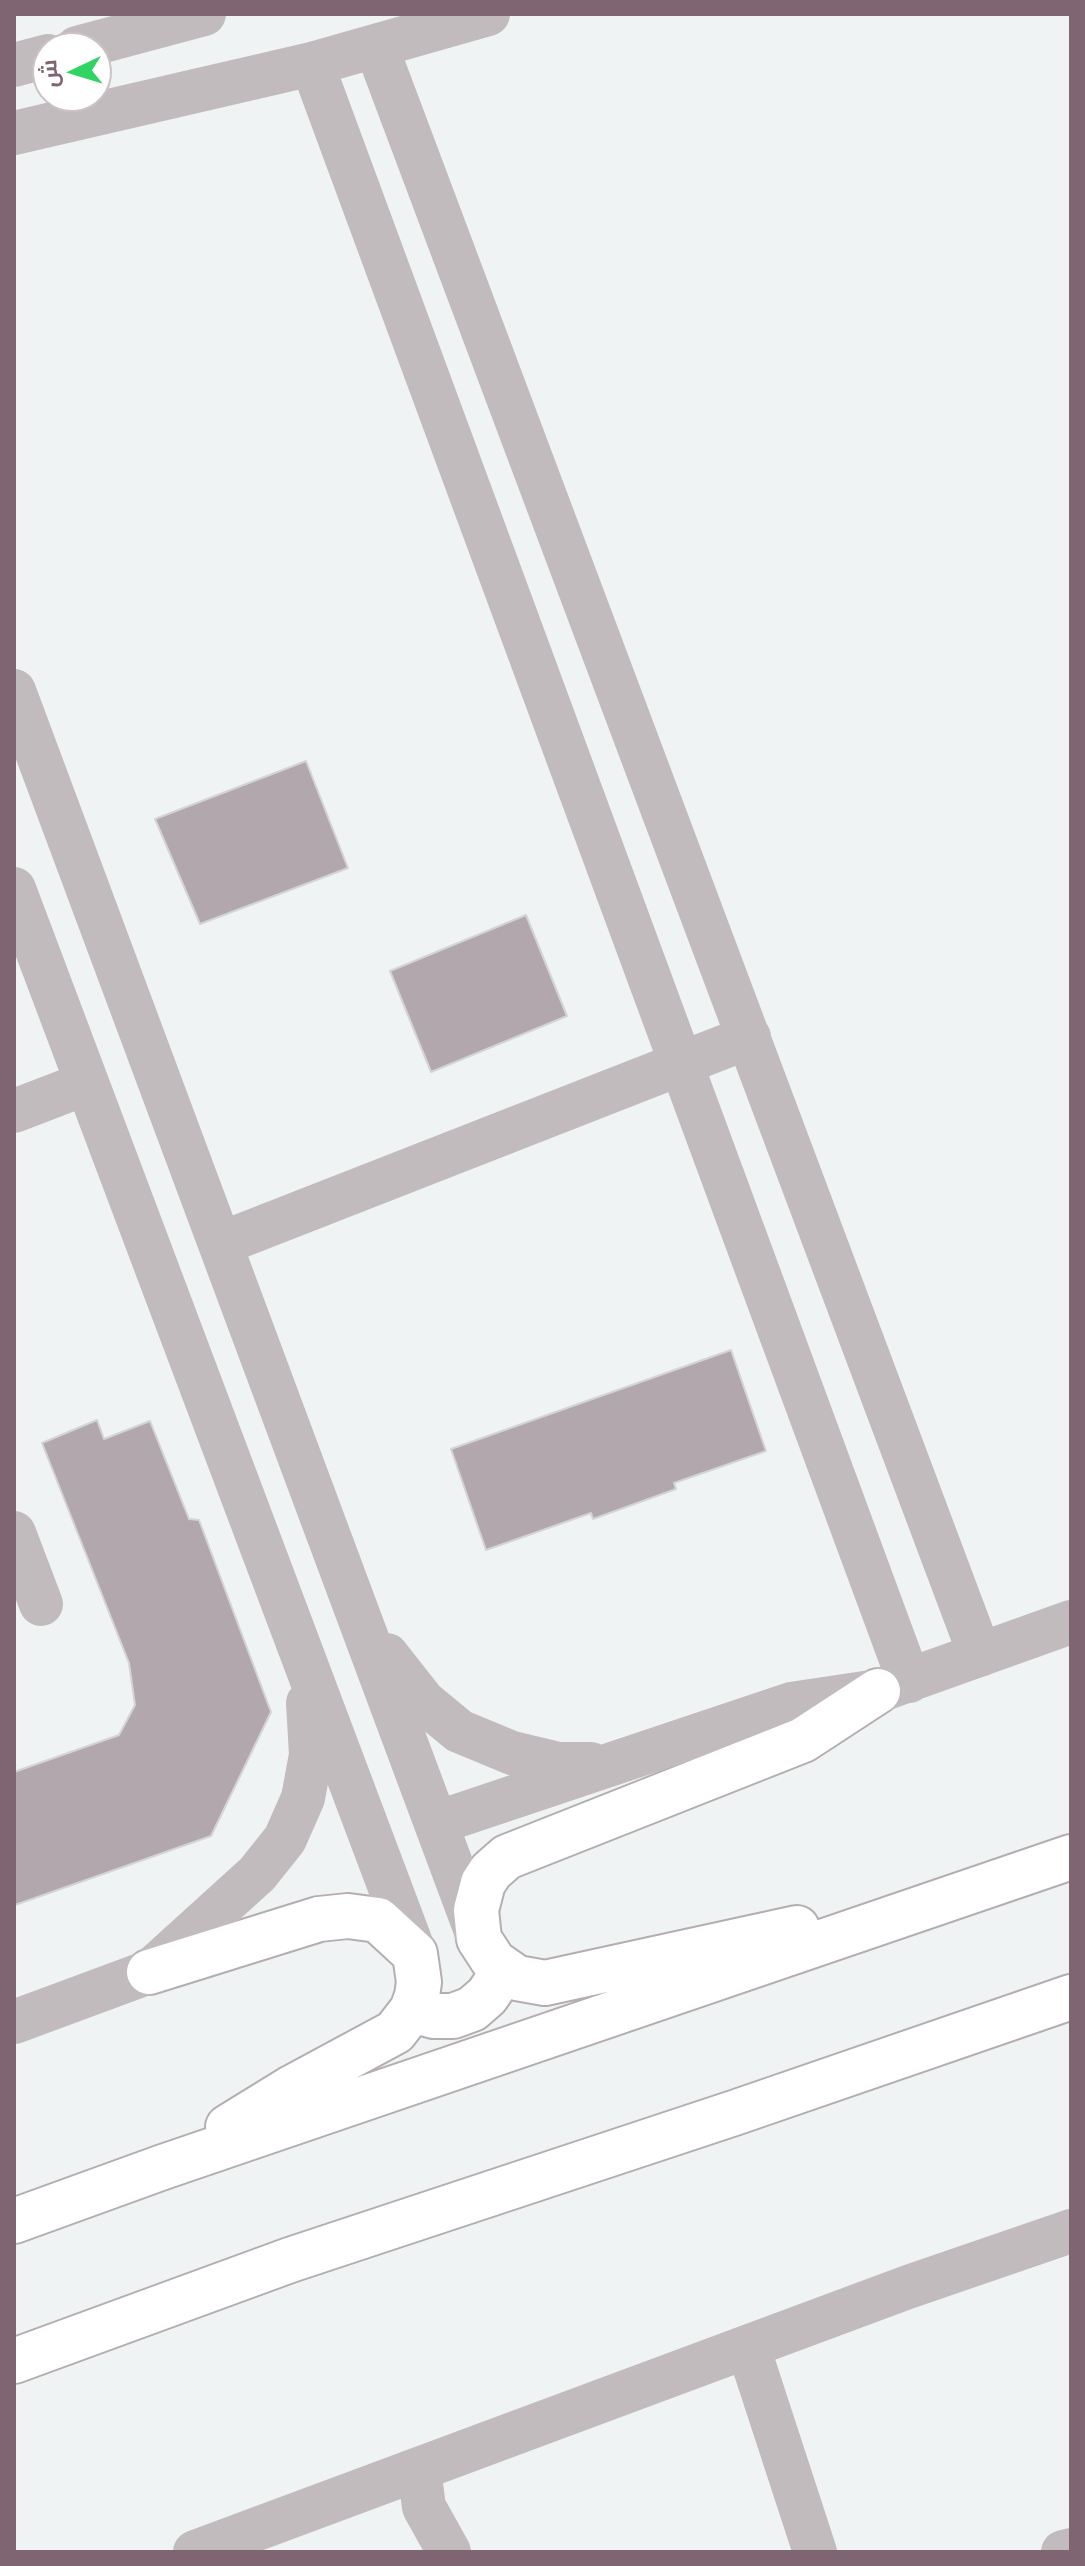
<!DOCTYPE html>
<html>
<head>
<meta charset="utf-8">
<style>
  body { margin:0 }
  #map { position:relative; width:1085px; height:2566px; overflow:hidden; background:#f0f3f3; font-family:"Fira Sans",Cairo,sans-serif }
  canvas { display:block }
  .frame { position:absolute; inset:0; border:16px solid #7e6571; pointer-events:none }
  .north { position:absolute; left:32px; top:32px; width:80px; height:80px; box-sizing:border-box; background:#fff; border:2px solid #cbc1c6; border-radius:50%; rotate:266deg; font-size:22px; font-weight:700; line-height:32px; text-align:center; color:#7e6571 }
  .north::after { content:''; display:block; margin:auto; width:28px; height:36px; background:#2fd463; clip-path:polygon(50% 0,100% 100%,50% 72%,0 100%) }
</style>
</head>
<body>
<div id="map">
<canvas width="1085" height="2566"></canvas>
<div class="frame"></div>
<div class="north">ش</div>
</div>
<script>
const g = document.querySelector('canvas').getContext('2d');
g.lineJoin = 'round';
function paint(path, color) {
  g.fillStyle = color;
  g.fill(path, 'evenodd');
}
function shape(rows) {
  const path = new Path2D();
  for (const r of rows) {
    path.moveTo(r[0], r[1]);
    for (let i = 2; i < r.length; i += 2) path.lineTo(r[i], r[i + 1]);
  }
  return path;
}
function strokePath(path, color, width, dash) {
  g.strokeStyle = color;
  g.lineWidth = width;
  g.lineCap = dash ? 'butt' : 'round';
  g.setLineDash(dash || []);
  g.stroke(path);
}
const building = shape([
  [306,761,348,868,200,924,155,819,306,761],
  [526,915,567,1016,431,1072,390,971,526,915],
  [731,1350,766,1451,674,1483,676,1489,593,1519,591,1513,486,1550,451,1449,731,1350],
  [97,1420,104,1439,150,1421,189,1519,199,1520,271,1712,211,1836,15,1905,14,1772,119,1735,135,1705,129,1663,42,1443,97,1420]
]);
paint(building, '#b2a7ad');
strokePath(building, '#d3d4d5', 2);
const highway = shape([
  [797,1928,545,1983,517,1978,494,1962,479,1939,476,1910,483,1883,491,1871,507,1857,803,1740,878,1691],
  [149,1972,319,1919,348,1916,378,1920,415,1954,419,1982,417,1996,412,2010,395,2032,293,2087,228,2127],
  [412,2010,434,2016,453,2016,472,2009,487,1996,504,1971],
  [14,2221,163,2167,1071,1857],
  [14,2361,290,2260,734,2113,1071,1997]
]);
strokePath(highway, '#b5aeb1', 48);
strokePath(shape([
  [376,46,980,1655],
  [77,48,204,14],
  [312,64,909,1681],
  [14,65,48,56],
  [14,133,312,64,488,14],
  [14,691,479,1939],
  [14,889,415,1954],
  [14,1111,87,1083],
  [220,1244,749,1037],
  [14,1533,41,1604],
  [387,1655,424,1702,459,1731,512,1753,558,1764,591,1764],
  [436,1823,791,1704,878,1691,1071,1622],
  [14,2022,149,1972,257,1874,285,1839,303,1798,311,1755,308,1703],
  [748,2347,815,2552],
  [419,2469,424,2507,449,2552],
  [195,2552,908,2287,1071,2231],
  [1063,2552,1071,2550]
]), '#c2bbbe', 44);
strokePath(highway, '#fff', 44);
</script>
</body>
</html>
